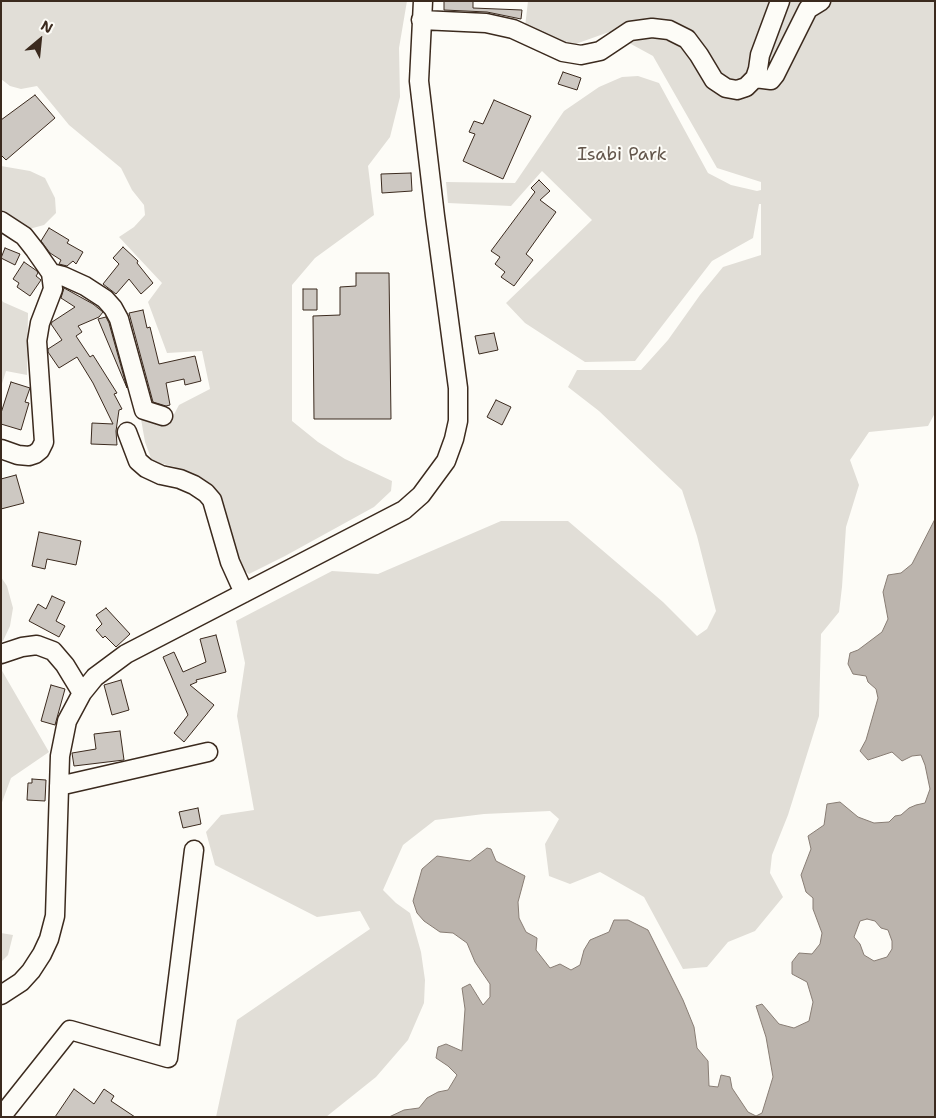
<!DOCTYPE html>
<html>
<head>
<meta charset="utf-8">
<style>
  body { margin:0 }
  #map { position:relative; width:936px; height:1118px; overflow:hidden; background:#fdfcf7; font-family:"Shantell Sans",sans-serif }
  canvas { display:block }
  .frame { position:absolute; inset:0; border:2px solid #3b2a1e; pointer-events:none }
  .north { position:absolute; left:15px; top:15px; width:50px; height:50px; -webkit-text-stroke:4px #fdfcf7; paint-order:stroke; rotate:28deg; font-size:14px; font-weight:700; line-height:20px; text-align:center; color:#3b2a1e }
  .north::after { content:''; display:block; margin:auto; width:18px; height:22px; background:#3b2a1e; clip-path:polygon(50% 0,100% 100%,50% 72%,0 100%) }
</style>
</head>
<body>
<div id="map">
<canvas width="936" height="1118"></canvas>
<div class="frame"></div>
<div class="north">N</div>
</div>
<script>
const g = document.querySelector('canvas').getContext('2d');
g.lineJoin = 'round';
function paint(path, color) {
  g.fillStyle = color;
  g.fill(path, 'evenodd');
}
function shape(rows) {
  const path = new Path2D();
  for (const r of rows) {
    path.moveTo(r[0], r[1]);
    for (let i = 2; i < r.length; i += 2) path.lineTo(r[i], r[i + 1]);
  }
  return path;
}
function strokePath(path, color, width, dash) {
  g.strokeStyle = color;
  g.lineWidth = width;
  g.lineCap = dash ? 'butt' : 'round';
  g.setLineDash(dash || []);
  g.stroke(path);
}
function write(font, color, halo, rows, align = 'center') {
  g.font = font + ' "Shantell Sans",sans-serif';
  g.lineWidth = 4;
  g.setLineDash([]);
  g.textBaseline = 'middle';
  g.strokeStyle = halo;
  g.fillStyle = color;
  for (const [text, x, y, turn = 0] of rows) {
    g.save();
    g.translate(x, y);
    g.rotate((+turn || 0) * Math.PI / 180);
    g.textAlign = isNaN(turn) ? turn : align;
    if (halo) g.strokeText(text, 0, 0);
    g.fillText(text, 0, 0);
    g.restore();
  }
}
paint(shape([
  [1,1,407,1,399,48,400,97,390,137,368,166,374,215,315,258,292,285,292,421,318,442,345,459,392,481,391,491,374,507,285,556,249,574,240,567,195,478,175,467,152,461,145,442,141,419,171,420,179,405,210,389,202,351,167,353,148,302,162,283,119,237,134,227,145,215,144,205,132,190,121,168,69,125,37,86,21,89,10,86,1,79],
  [528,1,935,1,935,413,928,426,869,432,850,460,859,485,846,527,842,587,839,612,821,634,819,716,788,815,772,855,770,873,783,897,755,931,728,942,707,967,683,969,644,897,600,872,570,884,549,876,545,844,559,819,550,811,484,814,435,820,403,845,383,890,396,903,410,913,421,952,425,980,424,1003,408,1040,376,1077,326,1117,216,1117,237,1020,370,929,360,911,317,917,215,865,206,832,221,815,254,810,237,716,245,663,236,621,332,571,378,574,501,521,568,521,663,602,697,636,707,629,716,611,697,536,682,490,599,411,568,387,577,370,641,370,668,340,700,295,723,267,761,255,761,204,759,204,753,238,712,261,635,361,585,362,525,323,506,303,592,220,542,171,511,206,448,203,446,182,515,183,564,111,599,87,622,77,638,76,659,83,708,173,731,185,757,191,761,190,761,182,717,168,653,56,609,32,570,46,525,27],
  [1,166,30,171,45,178,55,198,56,213,44,225,29,229,1,211],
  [1,299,3,302,28,313,27,375,6,371,1,387],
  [1,577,7,586,13,608,10,626,3,641,1,642],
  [1,669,49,752,11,778,1,805],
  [1,933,13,935,8,955,1,962]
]), '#e1ded7');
const water = shape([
  [935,519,935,1117,389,1117,404,1110,419,1108,427,1098,438,1092,448,1090,457,1075,448,1066,436,1058,438,1047,446,1044,462,1051,465,1009,462,988,470,984,483,1005,490,997,490,984,475,962,467,943,453,933,440,932,424,921,417,913,413,901,422,869,437,856,470,861,487,848,491,849,496,861,525,876,518,902,519,918,526,932,537,938,536,950,550,968,560,964,571,970,580,965,584,950,590,940,609,932,614,920,628,920,648,930,683,1000,694,1027,697,1048,708,1061,709,1086,718,1087,721,1075,730,1077,732,1088,748,1112,756,1116,762,1113,773,1077,766,1037,756,1006,762,1004,779,1024,794,1028,809,1021,813,1002,807,982,792,974,792,962,799,953,812,954,820,944,822,933,813,909,813,898,806,892,801,875,811,849,808,836,824,825,827,804,840,802,858,817,874,823,889,822,895,816,901,815,909,808,916,805,925,803,930,789,925,765,921,755,912,756,902,761,892,752,868,760,860,751,866,740,878,698,876,689,868,682,866,676,853,674,848,664,850,653,858,650,882,632,888,619,883,592,888,575,901,573,912,564,935,519],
  [867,919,875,921,881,928,888,930,892,941,892,949,887,957,874,961,864,955,860,944,854,937,860,921,867,919]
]);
paint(water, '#bbb4ad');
strokePath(water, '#887d74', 1);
const building = shape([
  [444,1,473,1,473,8,522,10,521,19,487,12,444,10,444,1],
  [563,72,581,78,577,90,558,84,563,72],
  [35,95,55,118,6,160,1,155,1,120,35,95],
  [494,100,531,116,503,179,463,161,475,134,469,132,474,121,483,124,494,100],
  [411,173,412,191,382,193,381,174,411,173],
  [539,180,550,191,540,200,556,212,526,254,533,260,514,286,501,277,505,272,495,264,500,257,491,251,535,192,531,188,539,180],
  [49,228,69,240,67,243,83,252,76,264,73,261,67,266,59,264,61,260,50,253,41,241,49,228],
  [123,247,138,261,137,263,153,283,141,294,129,279,116,294,103,284,119,264,113,258,123,247],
  [5,248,20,254,15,265,1,258,5,248],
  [24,262,37,271,38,273,36,276,41,280,30,296,17,287,19,283,13,279,24,262],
  [356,273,389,273,391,419,314,419,313,316,340,315,340,287,356,286,356,273],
  [64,288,93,304,103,312,99,317,78,326,82,332,76,336,90,357,93,355,117,393,114,394,122,409,119,410,116,431,117,445,91,444,92,423,113,424,93,383,77,357,59,368,48,352,48,349,62,340,51,324,52,322,75,307,61,298,64,288],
  [303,289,317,289,317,310,303,310,303,289],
  [143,310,147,328,150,327,159,364,195,356,201,381,185,385,184,379,166,383,170,405,166,406,153,402,129,313,143,310],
  [106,317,109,323,127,388,98,319,106,317],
  [494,333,498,350,479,354,475,336,494,333],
  [11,382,30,388,25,402,29,403,21,430,1,424,1,413,11,382],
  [496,400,511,407,502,425,487,417,496,400],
  [16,475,24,503,1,509,1,479,16,475],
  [39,532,81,541,76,565,47,559,45,569,32,566,39,532],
  [52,596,65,602,56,621,65,626,59,637,29,621,38,604,46,609,52,596],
  [106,608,130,634,116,647,105,636,103,638,96,630,102,624,96,615,106,608],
  [216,635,226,672,196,680,197,682,190,685,214,705,184,742,174,733,188,715,163,657,174,652,183,672,206,662,200,639,216,635],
  [121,680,129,710,112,715,104,685,121,680],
  [51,685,65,689,55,725,41,721,51,685],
  [120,731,124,760,74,766,72,753,96,749,94,734,120,731],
  [32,779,46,780,45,801,27,800,28,783,32,783,32,779],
  [198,808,201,824,183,828,179,812,198,808],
  [74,1089,94,1104,104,1089,114,1096,111,1101,135,1117,55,1117,74,1089]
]);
paint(building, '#cdc8c2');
strokePath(building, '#3b2a1e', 1);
const minor = shape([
  [421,20,486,23,513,29,563,52,581,55,600,51,630,31,652,28,669,30,687,39,699,55,714,80,726,88,737,90,746,87,755,78,758,69,760,55,780,1],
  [755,78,771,80,775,75,808,9,821,1],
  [1,221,24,236,35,250,51,273,53,289,40,323,37,341,44,442,40,450,35,454,29,456,18,455,1,449],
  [51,273,63,276,85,286,105,299,113,308,119,319,144,410,163,416],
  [127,432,138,461,146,468,161,475,180,479,194,485,206,493,212,500,230,562,244,593],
  [1,654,22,647,37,645,53,651,65,665,82,693],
  [59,786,208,752],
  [1,995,21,982,31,971,42,954,49,939,55,916,60,756,67,721,82,693,95,677,126,654,404,510,421,495,446,461,454,439,458,421,458,388,435,216,419,81,423,1],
  [1,1117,70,1030,168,1058,194,850]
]);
strokePath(minor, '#3b2a1e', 21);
strokePath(minor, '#fdfcf7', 18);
write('18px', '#64574c', '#fdfcf7', [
  ["Isabi Park",622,155]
]);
</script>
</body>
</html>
